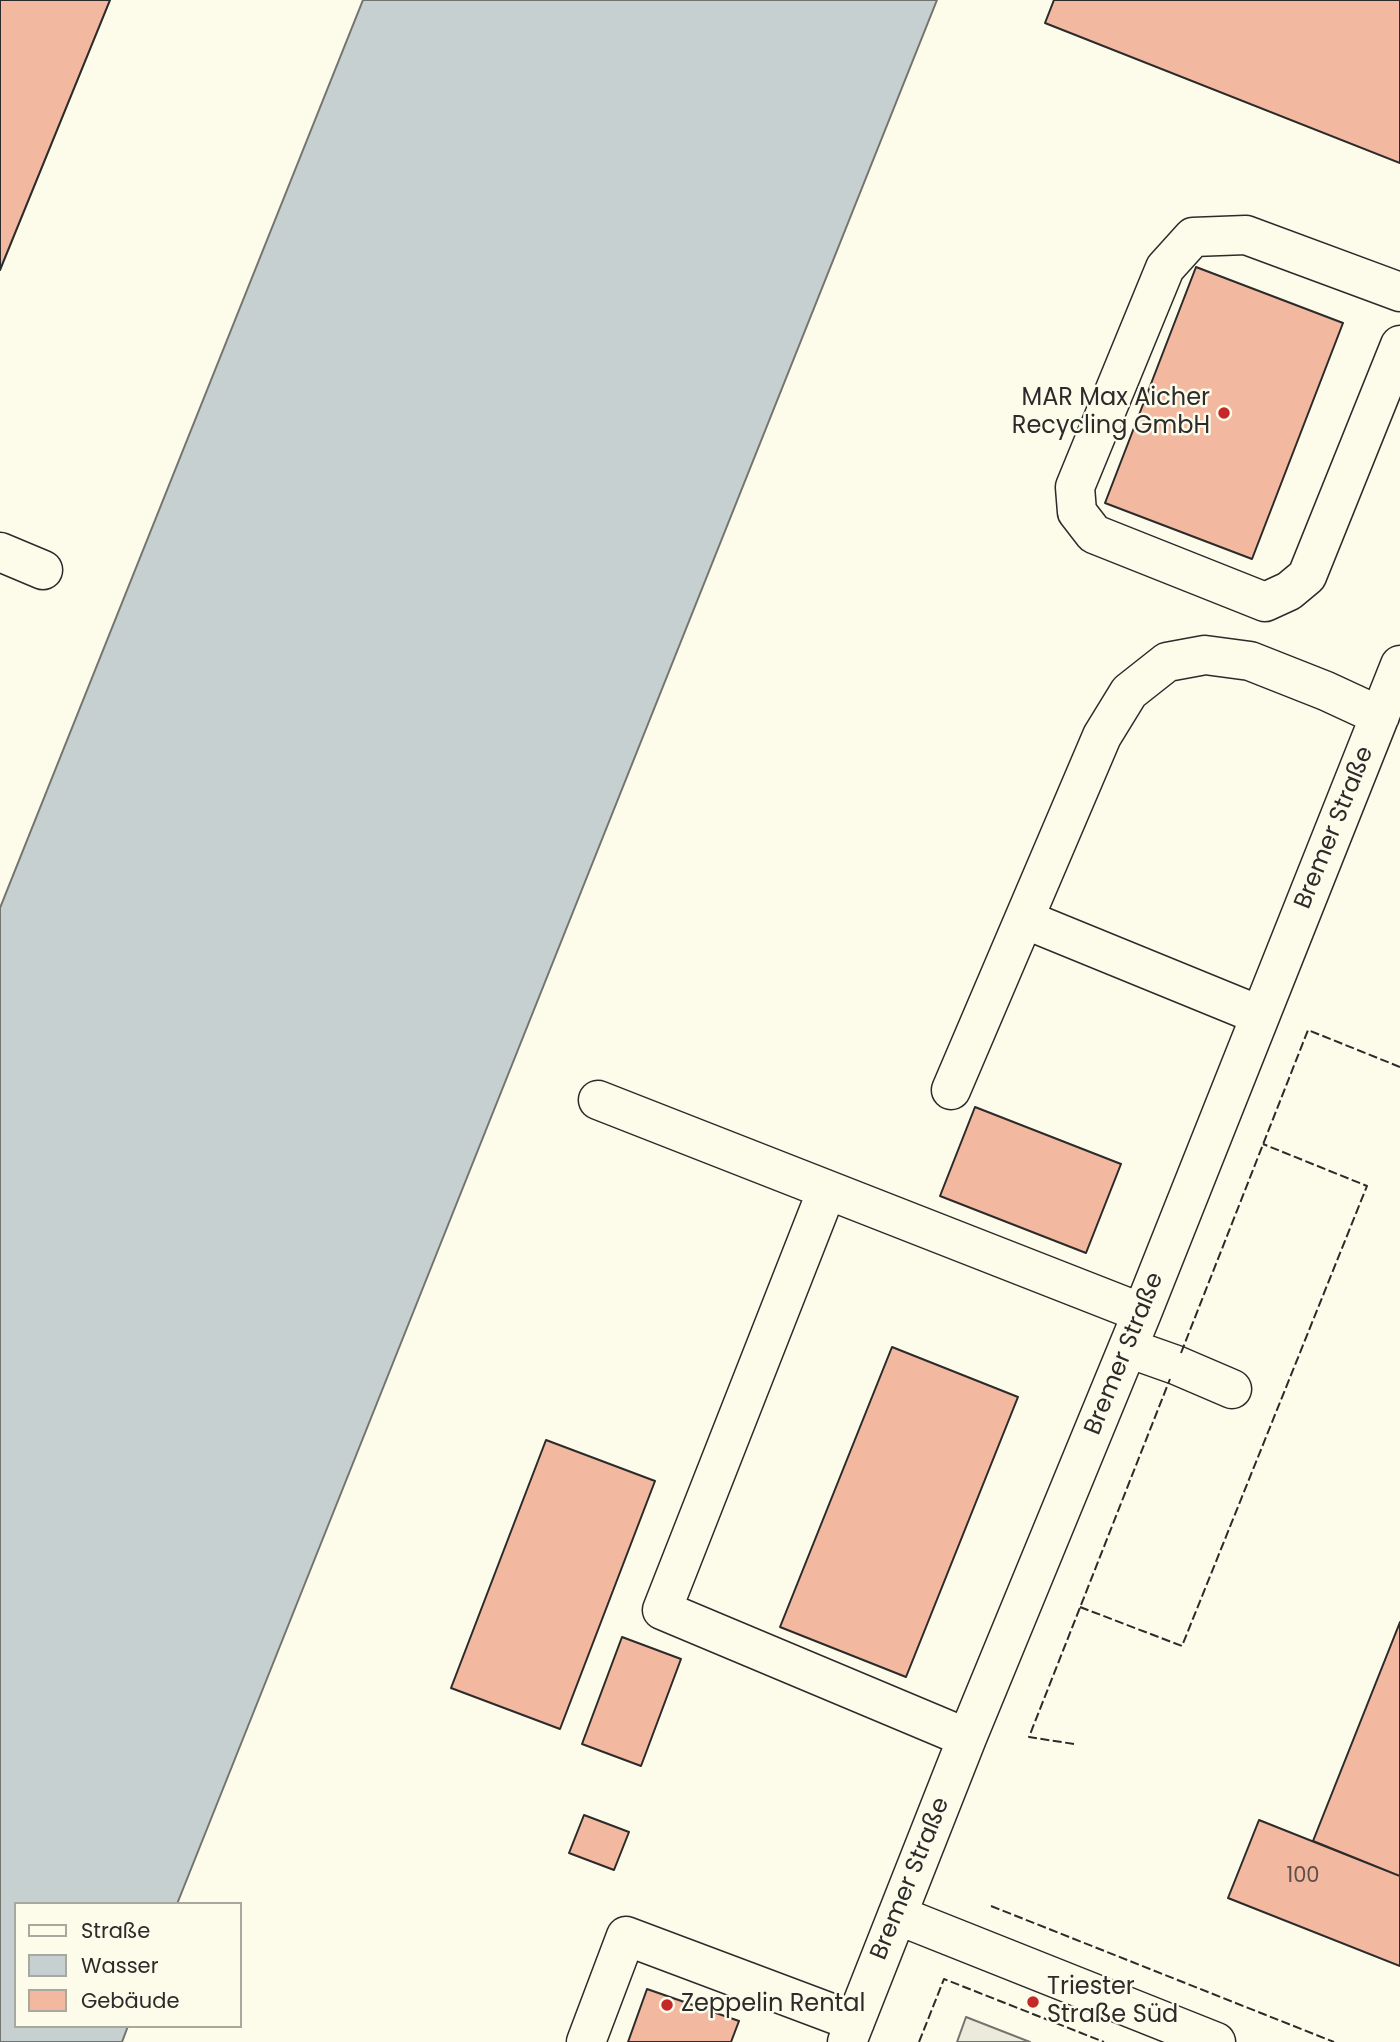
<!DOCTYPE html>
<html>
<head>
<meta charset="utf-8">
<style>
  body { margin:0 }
  #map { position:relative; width:1400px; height:2042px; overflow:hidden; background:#fdfbea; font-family:Poppins,sans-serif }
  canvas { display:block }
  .legend { position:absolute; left:14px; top:1902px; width:228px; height:126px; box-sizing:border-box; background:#fdfbea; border:2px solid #a9a89e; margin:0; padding:9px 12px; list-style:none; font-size:21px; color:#2b2b2b }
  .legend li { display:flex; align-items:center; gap:14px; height:35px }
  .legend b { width:35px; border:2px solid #a9a89e }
</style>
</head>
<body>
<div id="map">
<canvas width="1400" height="2042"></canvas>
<ul class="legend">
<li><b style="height:9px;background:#fdfbea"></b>Straße</li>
<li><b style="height:19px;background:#c7d0d0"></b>Wasser</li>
<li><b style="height:19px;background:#f2b8a0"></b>Gebäude</li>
</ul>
</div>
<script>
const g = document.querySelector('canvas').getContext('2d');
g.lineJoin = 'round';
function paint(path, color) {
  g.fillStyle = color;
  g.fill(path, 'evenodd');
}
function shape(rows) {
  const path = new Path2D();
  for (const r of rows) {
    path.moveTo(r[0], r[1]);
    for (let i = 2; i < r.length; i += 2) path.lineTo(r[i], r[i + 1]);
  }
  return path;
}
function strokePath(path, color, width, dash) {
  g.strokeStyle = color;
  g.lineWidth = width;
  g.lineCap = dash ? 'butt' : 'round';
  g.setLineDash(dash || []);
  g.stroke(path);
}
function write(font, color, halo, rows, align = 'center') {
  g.font = font + ' Poppins,sans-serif';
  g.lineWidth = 5;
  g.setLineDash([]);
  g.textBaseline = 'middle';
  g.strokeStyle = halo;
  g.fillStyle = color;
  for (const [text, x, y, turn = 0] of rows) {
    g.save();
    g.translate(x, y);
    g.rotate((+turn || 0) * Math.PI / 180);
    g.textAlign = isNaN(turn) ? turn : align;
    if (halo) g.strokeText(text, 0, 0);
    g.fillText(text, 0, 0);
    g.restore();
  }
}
const parking = shape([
  [966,2017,1030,2042,957,2042,966,2017]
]);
paint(parking, '#eceadb');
strokePath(parking, '#74746e', 2);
const water = shape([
  [363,0,937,0,177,1904,16,1904,16,2026,128,2026,122,2042,0,2042,0,908,363,0]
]);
paint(water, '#c7d0d0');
strokePath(water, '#74746e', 2);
const building = shape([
  [0,0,110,0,0,270,0,0],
  [1054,0,1400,0,1400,163,1045,23,1054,0],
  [1196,267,1343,323,1252,559,1105,503,1196,267],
  [975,1107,1121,1164,1086,1253,940,1196,975,1107],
  [892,1347,1018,1397,906,1677,780,1627,892,1347],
  [546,1440,655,1481,560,1729,451,1688,546,1440],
  [1400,1622,1400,1876,1313,1841,1400,1622],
  [622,1637,681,1659,641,1766,582,1744,622,1637],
  [584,1815,629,1832,614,1870,569,1853,584,1815],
  [1259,1820,1400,1876,1400,1966,1228,1898,1259,1820],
  [647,1989,739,2021,731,2042,628,2042,647,1989]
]);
paint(building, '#f2b8a0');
strokePath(building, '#2b2b2b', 2);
const minor = shape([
  [1400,292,1246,235,1193,237,1165,268,1075,487,1077,512,1094,534,1265,602,1289,591,1307,576,1400,345],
  [0,552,43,570],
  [1024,919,1259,1015],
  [951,1090,1102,736,1129,692,1167,662,1205,655,1250,661,1326,691,1380,716],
  [598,1100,1142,1313],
  [827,1190,662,1610,967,1738],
  [1128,1348,1176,1365,1232,1389],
  [897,1915,1216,2042],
  [586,2042,626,1936,855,2022],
  [847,2042,967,1738,1142,1313,1400,665]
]);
strokePath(minor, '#2b2b2b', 41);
strokePath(minor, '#fdfbea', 38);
strokePath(shape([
  [1181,1353,1308,1030,1400,1067],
  [1080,1607,1182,1646,1367,1186,1263,1144],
  [1074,1744,1029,1737,1170,1379],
  [991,1906,1334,2042],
  [919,2042,944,1979,1104,2042]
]), '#2b2b2b', 2, [9, 3.5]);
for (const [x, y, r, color] of [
  [1224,413,7,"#c62828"],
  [1033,2002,7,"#c62828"],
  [667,2005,7,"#c62828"]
]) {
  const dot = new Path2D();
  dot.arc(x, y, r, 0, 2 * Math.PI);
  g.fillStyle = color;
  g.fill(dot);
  strokePath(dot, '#fdfbea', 2.5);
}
write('21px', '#5d4e48', null, [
  ["100",1303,1877]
]);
write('24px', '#2b2b2b', '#fdfbea', [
  ["MAR Max Aicher",1210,399,"right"],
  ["Recycling GmbH",1210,427,"right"],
  ["Triester",1047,1988],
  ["Straße Süd",1047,2016],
  ["Zeppelin Rental",681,2005]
], 'left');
write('24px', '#2b2b2b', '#fdfbea', [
  ["Bremer Straße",1335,828,-68],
  ["Bremer Straße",1125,1354,-68],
  ["Bremer Straße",911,1879,-68]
]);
</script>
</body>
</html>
